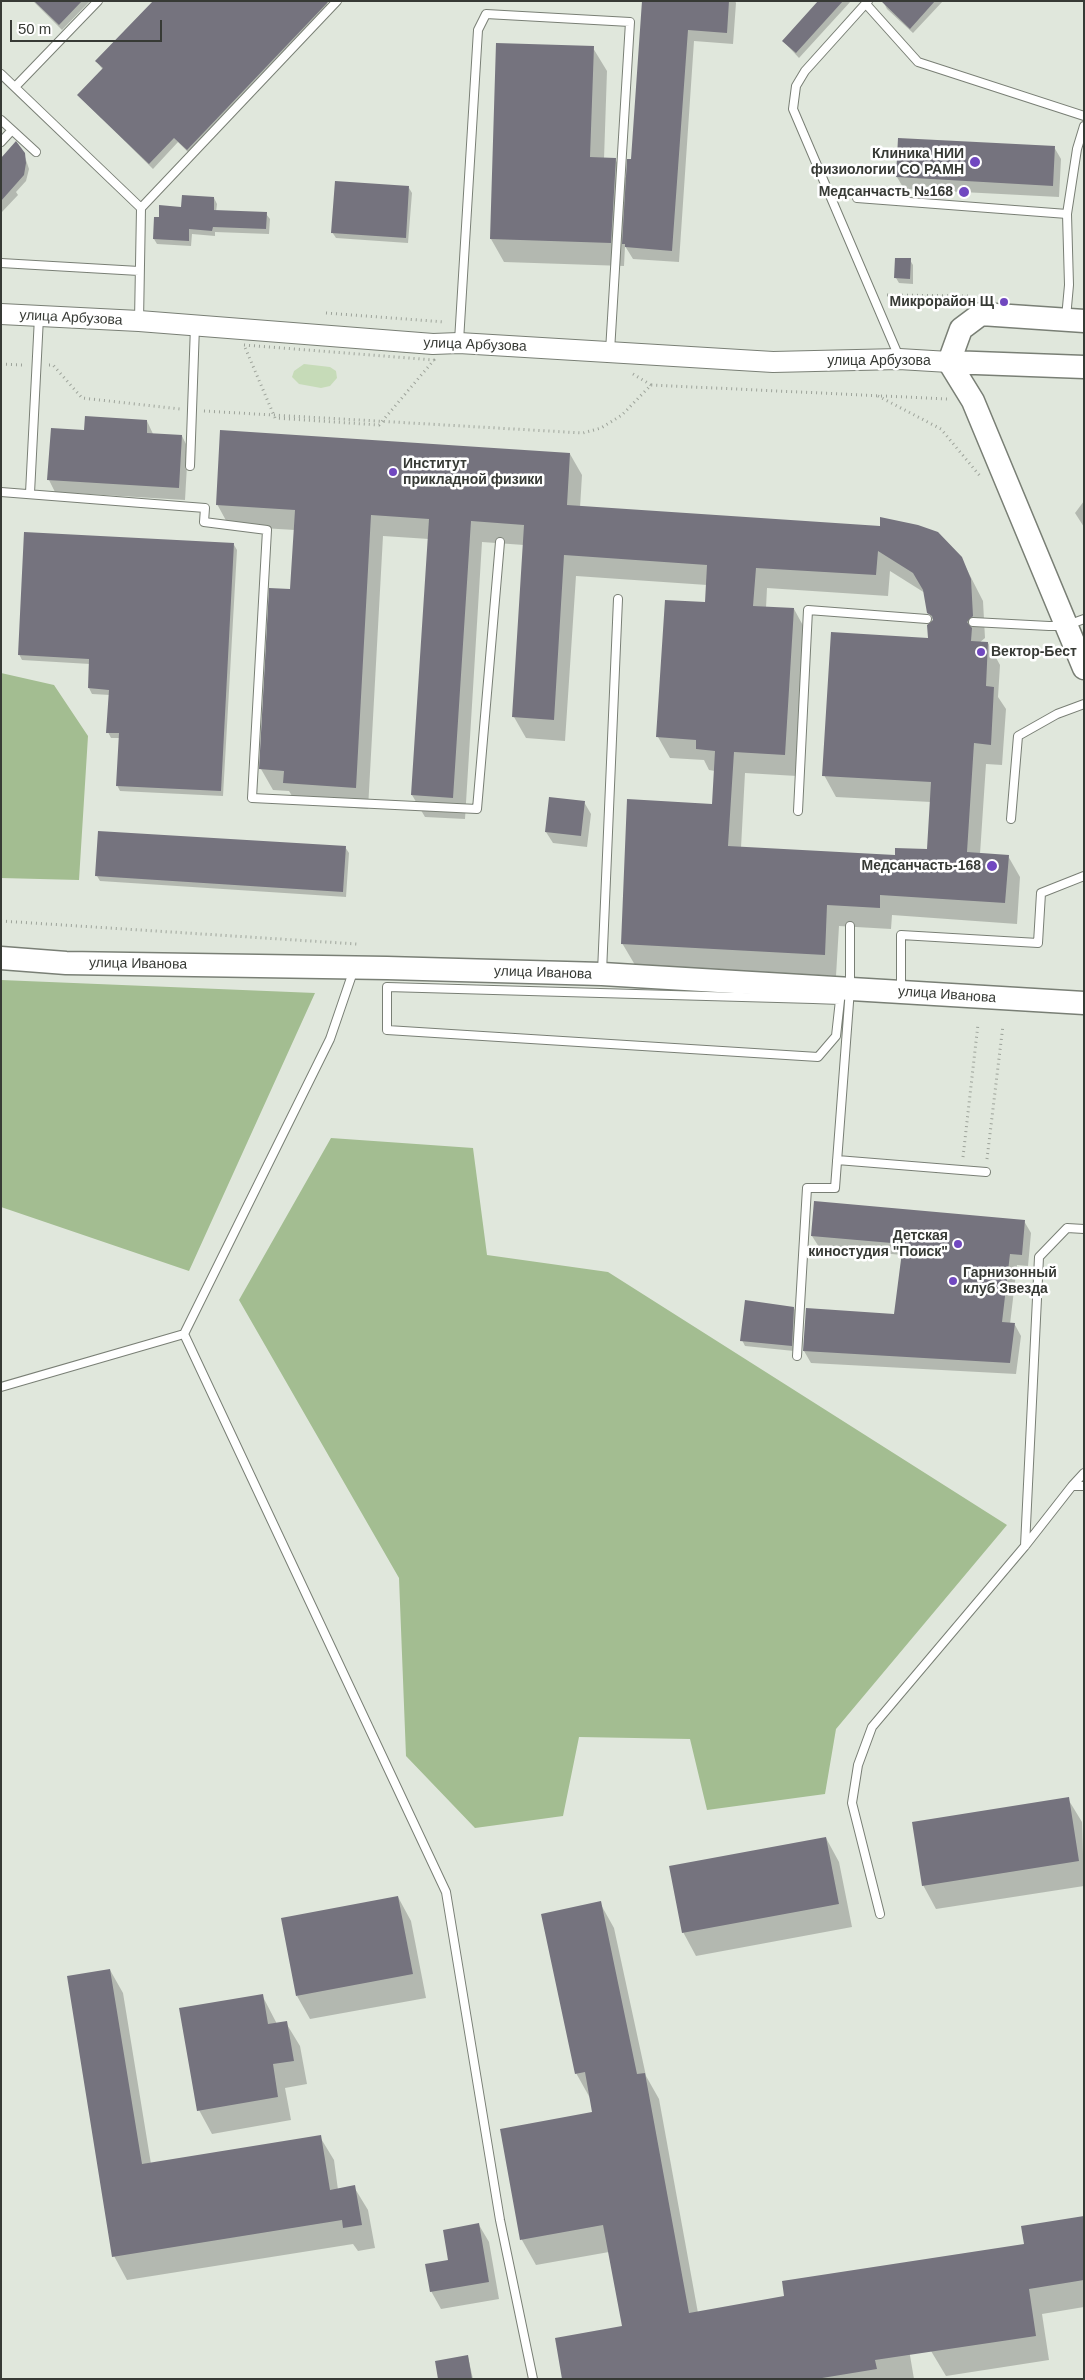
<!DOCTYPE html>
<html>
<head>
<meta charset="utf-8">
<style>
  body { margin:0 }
  #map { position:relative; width:1085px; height:2380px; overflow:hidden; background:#e0e7dc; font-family:Arial,sans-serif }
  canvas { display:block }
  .frame { position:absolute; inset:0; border:2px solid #373a35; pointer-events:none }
  .scale { position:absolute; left:10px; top:20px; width:152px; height:22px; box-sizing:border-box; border:2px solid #373a35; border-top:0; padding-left:6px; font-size:15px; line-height:18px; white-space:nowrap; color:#373a35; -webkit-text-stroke:4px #fff; paint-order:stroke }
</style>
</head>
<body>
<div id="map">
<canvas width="1085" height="2380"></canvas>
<div class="frame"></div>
<div class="scale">50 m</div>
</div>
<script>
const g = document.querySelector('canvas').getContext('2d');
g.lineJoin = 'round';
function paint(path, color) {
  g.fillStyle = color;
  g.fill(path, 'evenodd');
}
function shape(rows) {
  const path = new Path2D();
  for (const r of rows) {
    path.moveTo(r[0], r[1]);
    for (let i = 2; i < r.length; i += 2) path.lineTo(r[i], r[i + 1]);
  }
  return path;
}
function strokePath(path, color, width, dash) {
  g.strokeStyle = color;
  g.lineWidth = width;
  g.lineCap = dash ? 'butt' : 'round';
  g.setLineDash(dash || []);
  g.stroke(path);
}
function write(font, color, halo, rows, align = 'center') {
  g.font = font + ' Arial,sans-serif';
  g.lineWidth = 5;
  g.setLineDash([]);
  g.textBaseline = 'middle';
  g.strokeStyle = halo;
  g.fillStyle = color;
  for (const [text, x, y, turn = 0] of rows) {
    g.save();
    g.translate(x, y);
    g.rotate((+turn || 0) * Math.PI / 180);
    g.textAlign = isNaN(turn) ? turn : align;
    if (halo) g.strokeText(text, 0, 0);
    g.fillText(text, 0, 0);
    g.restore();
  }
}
paint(shape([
  [304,364,330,367,336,371,337,378,330,386,321,388,299,384,292,377,294,371]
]), '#c6dbb8');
paint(shape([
  [1,673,54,685,88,736,79,880,1,878],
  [1,980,315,993,189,1271,1,1207],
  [331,1138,473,1148,487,1255,608,1272,1007,1525,836,1729,825,1794,707,1810,690,1739,579,1737,563,1816,475,1828,406,1756,399,1578,239,1300]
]), '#a3bd91');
paint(shape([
  [33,1,90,1,62,30],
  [643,1,735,1,736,3,733,44,694,41,679,262,633,259,625,246,624,266,504,262,491,239,593,48,607,71,604,159,615,159,627,180,632,160],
  [819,1,851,1,799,58,783,41],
  [886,1,943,1,913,33,887,9,884,3],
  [327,3,330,8,190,154,178,142,153,169,78,95,103,70,97,62],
  [1054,147,1061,159,1059,197,904,189,897,177],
  [24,154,29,169,26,181,16,192,18,195,1,213,1,160],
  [409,188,412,193,408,243,336,238,332,232],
  [214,198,217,204,216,212,266,214,270,219,269,234,215,232,215,236,192,234,191,246,157,244,154,239,160,219,182,208],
  [910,260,913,265,913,284,899,283,896,278],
  [147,421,153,434,182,436,188,448,185,500,55,492,49,480,85,432],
  [570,454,582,475,580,508,961,558,983,601,985,638,979,643,988,643,1000,665,998,697,1006,709,1002,765,986,764,980,854,1008,856,1020,877,1017,924,892,915,891,929,839,926,836,976,635,965,622,943,713,805,715,771,709,770,704,760,670,758,658,737,706,604,707,585,576,576,565,741,526,738,514,717,524,545,482,542,465,819,425,817,412,795,429,539,383,536,368,809,297,804,289,791,273,790,261,769,291,590,295,530,229,526,217,504],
  [890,571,925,593,929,613,933,620,929,639,824,775,836,797,931,802,928,851,896,856,741,848,745,773,797,776,806,631,794,609,766,608,767,588,888,596],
  [1084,501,1084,527,1075,513],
  [234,545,237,550,223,796,120,791,117,785,120,738,111,738,108,732,110,695,92,694,89,688,90,664,22,660,19,654],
  [584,802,591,814,587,847,553,843,546,832],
  [345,847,349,853,346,897,100,881,97,876],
  [1024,1221,1031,1233,1028,1266,1017,1265,1010,1324,1015,1325,1021,1336,1016,1374,811,1363,804,1351,895,1316,902,1255,819,1247,812,1236],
  [746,1302,794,1308,797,1314,794,1351,745,1346,742,1340],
  [1068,1799,1082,1822,1084,1886,936,1909,923,1885],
  [826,1838,839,1862,852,1927,696,1956,683,1932],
  [398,1897,411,1921,426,1998,310,2019,297,1996],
  [600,1903,614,1928,646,2076,659,2099,698,2313,786,2297,1025,2245,1084,2218,1084,2307,1042,2314,1049,2360,946,2376,931,2351,905,2326,914,2379,809,2379,623,2327,609,2252,536,2265,522,2240,502,2130,594,2113,590,2098,576,2073],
  [110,1970,123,1993,151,2164,320,2137,334,2160,338,2190,354,2187,368,2210,375,2248,358,2251,353,2244,127,2280,114,2256],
  [262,1995,277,2024,286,2023,300,2046,307,2084,285,2088,291,2120,212,2134,199,2110],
  [479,2225,489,2242,499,2299,441,2309,431,2291],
  [468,2357,473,2379,440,2379]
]), '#0003');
paint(shape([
  [34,1,82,1,59,25],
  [153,1,329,1,187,150,174,138,149,164,77,95,103,68,95,61],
  [642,1,729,1,727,33,688,30,672,251,625,247,625,244,622,244,627,159,631,159],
  [818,1,843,1,796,53,782,41],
  [881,1,935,1,910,29],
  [496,43,594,46,590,157,616,158,611,243,490,239],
  [898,138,1055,146,1053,186,896,177],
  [16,141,25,153,26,163,24,175,1,201,1,158],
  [335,181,409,186,406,238,331,233],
  [182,195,214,197,214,210,267,212,266,229,213,227,212,231,189,229,189,241,153,239,154,217,159,217,159,205,181,207],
  [895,258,911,258,910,279,894,278],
  [85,416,147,420,147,433,182,435,179,488,47,480,51,428,84,430],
  [220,430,570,453,567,505,880,526,880,517,918,525,938,532,962,557,971,579,973,616,967,622,972,628,971,641,988,642,986,686,994,687,991,745,974,743,967,852,1009,855,1005,903,880,895,880,908,827,905,825,955,621,944,627,799,712,804,715,751,696,749,696,740,656,737,665,600,705,602,707,565,564,555,554,720,512,717,524,525,471,521,453,798,411,795,429,519,371,515,356,788,283,783,284,771,259,769,269,588,290,589,295,510,216,505],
  [878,551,913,573,923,590,927,613,932,616,933,620,927,625,928,638,831,632,822,776,931,782,927,849,895,848,895,855,728,846,734,752,785,755,794,608,753,606,756,568,876,575],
  [24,532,234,543,221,791,116,786,119,733,106,733,109,690,88,688,89,659,18,655],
  [549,797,585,801,581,836,545,832],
  [98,831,346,846,343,892,95,876],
  [814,1201,1025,1220,1022,1255,1010,1254,1002,1322,1015,1323,1010,1363,803,1351,806,1308,894,1314,903,1244,811,1236],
  [745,1300,794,1307,792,1346,740,1341],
  [1069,1797,1079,1861,922,1886,912,1822],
  [826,1837,839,1904,682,1933,669,1866],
  [398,1896,413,1974,296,1996,281,1918],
  [601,1901,637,2074,645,2073,689,2313,784,2296,782,2281,1024,2244,1021,2226,1084,2216,1084,2280,1029,2289,1036,2336,875,2360,877,2369,816,2379,562,2379,555,2338,622,2326,603,2225,520,2240,500,2129,592,2112,585,2072,575,2074,541,1914],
  [110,1969,142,2164,321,2135,330,2190,355,2185,362,2225,343,2228,342,2220,112,2257,67,1976],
  [263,1994,268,2024,287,2021,294,2061,273,2064,278,2097,197,2111,179,2008],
  [479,2223,489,2282,430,2292,425,2264,448,2260,443,2230],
  [468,2355,472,2379,438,2379,435,2361]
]), '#75737e');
const service = shape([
  [868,1,805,71,796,86,793,109,899,357],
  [866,4,918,62,1084,116],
  [1,74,141,208],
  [15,87,98,1],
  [1,120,12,130,1,142],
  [12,130,36,152],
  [857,198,1067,214],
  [1,263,139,271],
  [1066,318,1069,285,1067,214,1077,149,1084,126],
  [139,321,141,208,337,1],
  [459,341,478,30,486,14,630,22,610,351],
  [190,466,195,326],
  [1,492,205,508,204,522,267,530,252,798,477,809,500,542],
  [30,493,39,317],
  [973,622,1049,626,1065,626,1084,619],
  [798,811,808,610,927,619],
  [1011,819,1018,736,1057,714,1084,704],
  [602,972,618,599],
  [387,987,813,999,840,1000,836,1036,818,1057,387,1030,387,987],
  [901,990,901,935,1038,943,1041,893,1084,876],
  [837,1160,986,1172],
  [184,1334,446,1892,500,2220,533,2379],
  [797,1356,807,1188,835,1188,850,989,850,926],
  [1,1387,184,1334,330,1039,354,969],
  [1072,1486,1084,1473],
  [1025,1546,1039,1257,1067,1228,1084,1229],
  [880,1914,852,1803,858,1765,872,1727,1025,1546,1072,1486,1084,1486]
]);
const tertiary = shape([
  [1,314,139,321,433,344,459,343,773,362,899,359,949,362]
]);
const secondary = shape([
  [949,362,973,401,1084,668],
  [949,362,961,329,981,314,1084,321],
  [949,362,1084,367],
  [1,958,66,963,387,968,602,974,1084,1003]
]);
strokePath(service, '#797f75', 10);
strokePath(tertiary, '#797f75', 22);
strokePath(secondary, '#797f75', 25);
strokePath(shape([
  [887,295,969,296],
  [326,313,445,322],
  [244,345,434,360,379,425,275,418,244,345],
  [1,364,23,365],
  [49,365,53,365,82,398,180,409],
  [633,374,651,385],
  [878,396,941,429,980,476],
  [204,411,583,433,601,428,622,415,651,385,947,399],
  [1,921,357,944],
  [963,1157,978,1024],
  [987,1159,1003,1025]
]), '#9da39a', 3, [1, 4]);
strokePath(service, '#fff', 8);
strokePath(tertiary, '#fff', 20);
strokePath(secondary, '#fff', 22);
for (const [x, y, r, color] of [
  [975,162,6,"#7148c0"],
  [964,192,6,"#7148c0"],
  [1004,302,5,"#7148c0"],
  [393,472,5,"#7148c0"],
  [981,652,5,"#7148c0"],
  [992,866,6,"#7148c0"],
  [958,1244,5,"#7148c0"],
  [953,1281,5,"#7148c0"]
]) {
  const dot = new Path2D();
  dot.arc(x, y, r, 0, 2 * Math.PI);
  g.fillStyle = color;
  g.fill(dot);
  strokePath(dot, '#fff', 2);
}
write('bold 14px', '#373a35', '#fff', [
  ["Клиника НИИ",964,154],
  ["физиологии СО РАМН",964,170],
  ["Медсанчасть №168",953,192],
  ["Микрорайон Щ",994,302],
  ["Институт",403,464,"left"],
  ["прикладной физики",403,480,"left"],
  ["Вектор-Бeст",991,652,"left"],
  ["Медсанчасть-168",981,866],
  ["Детская",948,1236],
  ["киностудия \"Поиск\"",948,1252],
  ["Гарнизонный",963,1273,"left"],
  ["клуб Звезда",963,1289,"left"]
], 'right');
write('14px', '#373a35', '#fff', [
  ["улица Арбузова",71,318,3],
  ["улица Арбузова",475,345,2],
  ["улица Арбузова",879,361],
  ["улица Иванова",138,964,1],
  ["улица Иванова",543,973,2],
  ["улица Иванова",947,995,4]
]);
</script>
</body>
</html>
